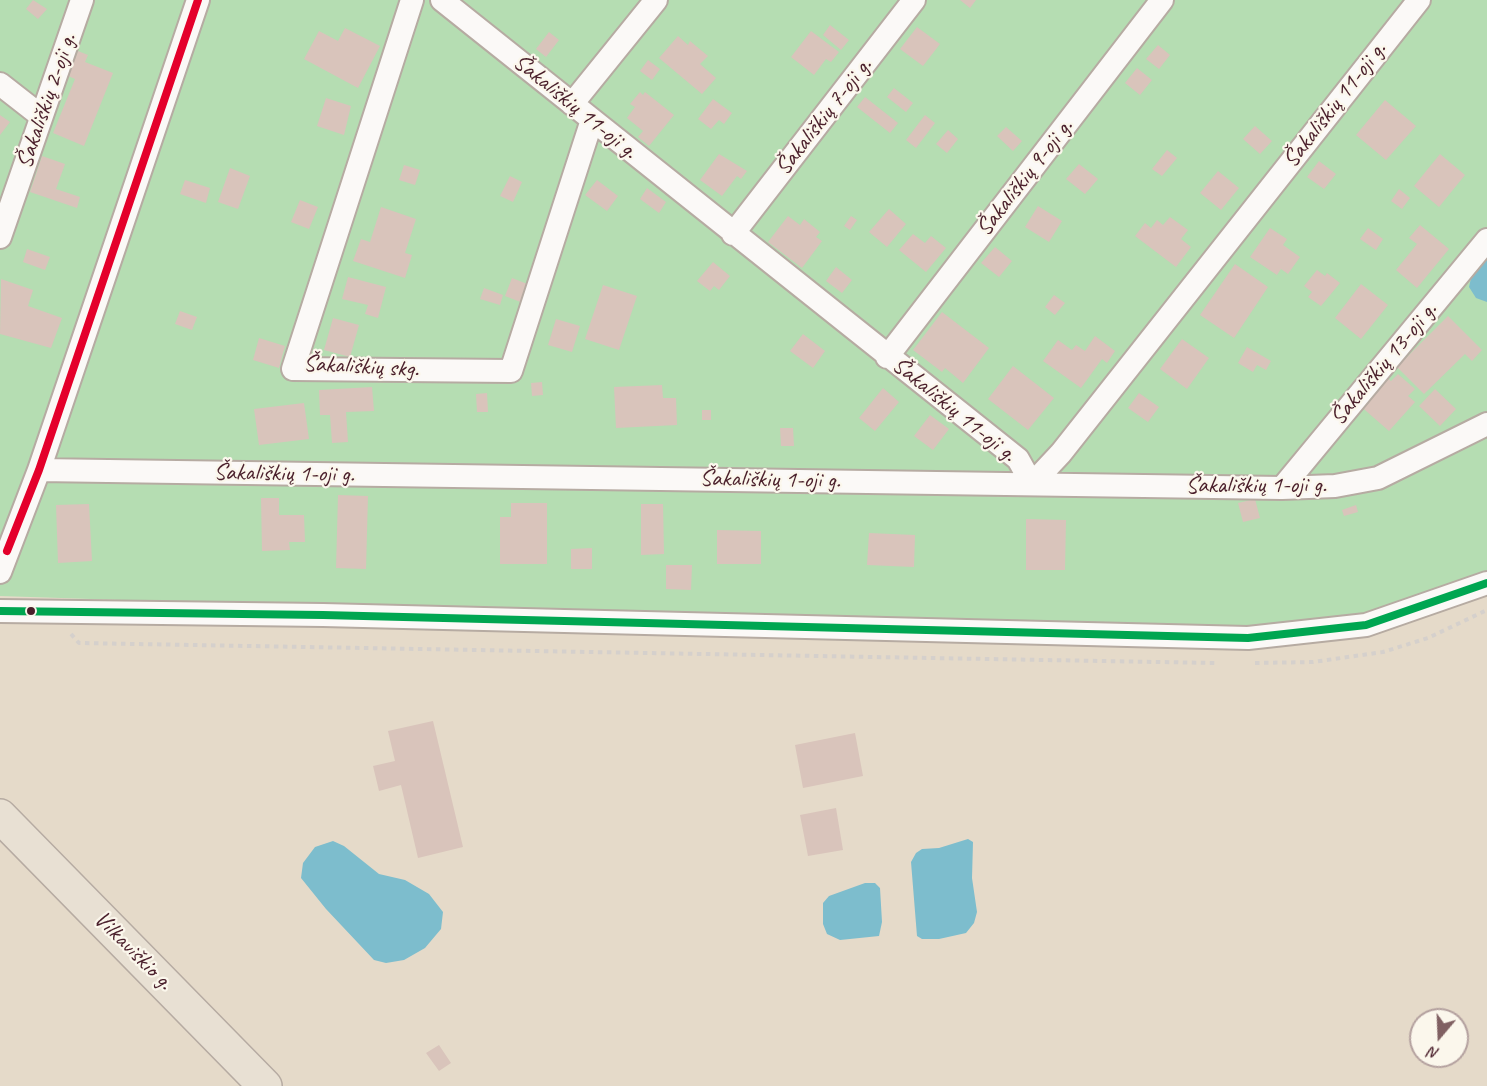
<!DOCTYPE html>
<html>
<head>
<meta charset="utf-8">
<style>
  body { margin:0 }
  #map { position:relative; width:1487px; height:1086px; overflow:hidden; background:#e5dac9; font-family:Caveat,sans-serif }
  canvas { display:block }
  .north { position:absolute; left:1409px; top:1008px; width:60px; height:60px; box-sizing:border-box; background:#fbf7ec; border:2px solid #b4a19f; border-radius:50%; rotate:199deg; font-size:16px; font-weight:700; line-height:24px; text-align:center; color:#4a1f2b }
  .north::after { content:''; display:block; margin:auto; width:21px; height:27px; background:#806062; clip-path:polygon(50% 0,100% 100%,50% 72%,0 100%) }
</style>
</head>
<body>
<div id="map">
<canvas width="1487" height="1086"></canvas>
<div class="north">N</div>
</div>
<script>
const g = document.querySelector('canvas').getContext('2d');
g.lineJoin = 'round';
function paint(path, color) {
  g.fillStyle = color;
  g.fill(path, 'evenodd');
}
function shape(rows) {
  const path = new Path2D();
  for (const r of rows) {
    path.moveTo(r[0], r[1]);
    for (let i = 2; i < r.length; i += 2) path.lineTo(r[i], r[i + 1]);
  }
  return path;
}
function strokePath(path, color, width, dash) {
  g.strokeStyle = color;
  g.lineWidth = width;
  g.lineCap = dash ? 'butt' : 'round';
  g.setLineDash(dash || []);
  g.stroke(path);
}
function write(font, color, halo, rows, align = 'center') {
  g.font = font + ' Caveat,sans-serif';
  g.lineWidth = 4.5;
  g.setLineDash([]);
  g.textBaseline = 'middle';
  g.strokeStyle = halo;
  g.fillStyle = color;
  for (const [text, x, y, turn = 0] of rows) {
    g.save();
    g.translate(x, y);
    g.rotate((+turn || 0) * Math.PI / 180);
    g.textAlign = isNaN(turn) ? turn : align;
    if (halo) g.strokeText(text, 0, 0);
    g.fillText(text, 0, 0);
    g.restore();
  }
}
paint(shape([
  [0,0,1487,0,1487,583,1366,625,1248,638,323,615,152,601,0,596]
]), '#b5ddb2');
paint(shape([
  [1487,257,1487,302,1476,298,1469,287,1472,274],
  [968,839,973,842,972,878,977,912,974,923,966,933,939,939,922,939,917,936,911,862,916,853,922,849,939,848],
  [333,841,344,846,379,874,405,880,429,894,443,912,441,929,425,948,404,960,386,963,374,960,326,909,301,878,303,863,315,847],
  [865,883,875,883,880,888,882,922,879,936,840,940,827,934,823,924,823,903,829,896]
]), '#7dbdcd');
paint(shape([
  [33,0,47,9,38,19,26,9],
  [960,0,976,0,970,8],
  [830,25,849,40,841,50,823,35],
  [917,27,940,44,923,66,900,49],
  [345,28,380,46,358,88,304,59,319,31,338,41],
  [811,31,839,52,831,62,826,59,814,75,791,57],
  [549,32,559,40,546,57,536,49],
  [678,36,688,45,690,41,708,56,700,64,716,78,702,94,659,58],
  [1158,45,1170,55,1159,69,1146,59],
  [78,51,88,55,85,62,113,73,84,146,53,133,75,79,68,76],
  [648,60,660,69,652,80,640,71],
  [1137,68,1152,80,1140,95,1125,83],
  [894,88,913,103,906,112,887,97],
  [640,92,643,95,645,92,674,115,649,146,638,137,643,131,627,118,635,107,630,104],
  [865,97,898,123,890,133,857,107],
  [326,98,351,106,344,135,317,126],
  [713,99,732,113,724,124,719,120,711,129,698,119],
  [1385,100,1416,126,1386,160,1356,135],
  [0,115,10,122,0,135],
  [925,115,935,123,916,148,906,140],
  [1255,126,1272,141,1260,154,1243,139],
  [1006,127,1022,141,1013,151,997,136],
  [948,130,958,139,947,153,936,144],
  [1167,150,1177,158,1162,176,1152,169],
  [719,154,747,171,741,179,737,176,722,196,700,180],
  [1440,154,1465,175,1439,207,1414,186],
  [42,156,65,164,56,189,80,197,77,208,30,192],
  [1319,161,1336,174,1324,189,1307,177],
  [1079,164,1098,179,1085,194,1066,179],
  [404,165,420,170,415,185,399,180],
  [230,168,250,176,238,209,218,202],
  [1218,171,1239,188,1221,210,1200,193],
  [510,176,522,182,513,202,500,196],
  [185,180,210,188,206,203,180,194],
  [597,180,618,196,607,211,585,195],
  [647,188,666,202,659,213,640,199],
  [1399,189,1410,198,1402,209,1391,201],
  [300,200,318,207,309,229,291,222],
  [1038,206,1062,221,1049,242,1025,227],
  [381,207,416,219,405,253,412,255,405,278,353,261,361,239,370,242],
  [889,209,906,224,887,247,869,232],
  [788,216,800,225,804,219,820,232,816,237,822,241,802,268,768,242],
  [851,216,857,220,850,230,844,226],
  [1170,217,1188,230,1181,239,1191,247,1176,267,1135,236,1145,223,1151,228,1157,220,1163,225],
  [1420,225,1449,249,1417,288,1396,270,1417,244,1409,238],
  [1270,228,1287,239,1283,245,1300,257,1288,274,1281,269,1277,275,1250,257],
  [1368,228,1383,239,1376,250,1360,239],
  [913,234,925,243,931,236,946,248,926,272,899,250],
  [995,247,1012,261,999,277,981,263],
  [27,249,50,257,45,270,23,262],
  [713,262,730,276,719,290,714,286,710,291,697,281],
  [1235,264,1268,287,1234,338,1200,315],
  [836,267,852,280,842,293,826,281],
  [1317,270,1325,276,1327,273,1340,283,1321,306,1308,297,1312,292,1304,286],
  [348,277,386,287,378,318,365,314,368,305,342,299],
  [512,278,530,285,523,303,505,296],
  [1,279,33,290,28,306,62,318,51,348,0,334],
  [1361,284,1388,305,1361,339,1335,318],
  [603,285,637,296,619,350,585,339],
  [484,288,503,295,500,305,480,299],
  [1054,295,1065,303,1055,315,1045,307],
  [180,311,197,317,192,330,175,324],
  [942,312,989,348,963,383,945,368,942,372,913,350],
  [1448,316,1482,350,1472,361,1465,354,1424,394,1397,367],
  [333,318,359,325,350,357,324,350],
  [556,319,580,326,572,352,548,345],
  [803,334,825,351,813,368,790,351],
  [1095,336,1115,351,1107,363,1102,359,1081,388,1043,361,1058,340,1072,350,1076,345,1085,351],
  [259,338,285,346,279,368,253,360],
  [1182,339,1209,358,1187,389,1160,369],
  [1247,347,1271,361,1266,370,1257,365,1253,372,1238,363],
  [1013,366,1054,398,1028,430,988,399],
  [1398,374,1415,389,1408,396,1415,402,1389,431,1358,404,1384,375,1391,381],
  [542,382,543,395,532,396,531,383],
  [662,385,663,398,676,398,677,425,616,428,614,387],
  [372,387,374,411,346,412,348,442,332,443,330,415,320,415,319,390],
  [883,388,899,402,875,431,859,418],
  [1435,389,1456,409,1440,426,1419,406],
  [487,393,488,412,477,412,476,394],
  [1139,393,1159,407,1148,422,1128,408],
  [304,403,309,439,259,445,254,409],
  [702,410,711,410,711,420,702,420],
  [930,415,949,429,933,450,914,436],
  [780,428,793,428,794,446,781,446],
  [338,495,368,496,366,569,336,568],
  [261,498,279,498,279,515,304,515,305,542,289,542,290,550,262,551],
  [1255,499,1260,518,1243,522,1238,503],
  [511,503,547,503,547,564,500,564,500,517,511,517],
  [89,504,92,561,58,563,56,505],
  [641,504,663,504,664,554,641,555],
  [1356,505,1358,512,1344,516,1342,510],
  [1026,519,1066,520,1065,570,1026,570],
  [717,530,761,531,761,564,717,564],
  [869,533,915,535,914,567,867,565],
  [592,548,592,569,571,569,571,549],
  [666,565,692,565,691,590,666,589],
  [433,721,463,847,418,858,401,785,379,791,373,766,395,761,388,731],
  [855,733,863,776,803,788,795,745],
  [836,808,843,850,808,856,800,815],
  [439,1045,451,1063,439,1071,426,1053]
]), '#d9c4bb');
const street = shape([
  [412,0,293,369,511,371,592,120],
  [442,0,1018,459,1032,484,1061,453,1419,0],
  [0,84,41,116],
  [572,104,656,0],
  [733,234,914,0],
  [0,237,82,0],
  [887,357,1162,0],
  [39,470,1282,488,1335,486,1378,478,1487,424],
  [1282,488,1487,240],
  [0,572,39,470,198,0],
  [0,611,323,615,1248,638,1366,625,1487,583]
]);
const highway = shape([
  [0,816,265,1086]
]);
strokePath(street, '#b6aba2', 26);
strokePath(highway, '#b6aba2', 36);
strokePath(shape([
  [71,634,79,643,1215,663],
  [1255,663,1313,662,1383,652,1428,638,1487,610]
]), '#d5d0cc', 4, [4.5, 4.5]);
strokePath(street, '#fbf9f7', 22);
strokePath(highway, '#e8e0d3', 33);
strokePath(shape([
  [7,551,39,470,198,0]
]), '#e4002b', 8);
strokePath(shape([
  [0,611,323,615,1248,638,1366,625,1487,583]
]), '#00a651', 8);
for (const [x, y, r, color] of [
  [31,611,5,"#4a1f2b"]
]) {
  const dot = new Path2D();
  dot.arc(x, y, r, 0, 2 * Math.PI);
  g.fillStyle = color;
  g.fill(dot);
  strokePath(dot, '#fbf7ec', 2);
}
write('24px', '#4a1f2b', '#fbf7ec', [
  ["Šakališkių 2-oji g.",47,101,-71],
  ["Šakališkių 11-oji g.",1335,105,-52],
  ["Šakališkių 11-oji g.",575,107,39],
  ["Šakališkių 7-oji g.",824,117,-52],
  ["Šakališkių 9-oji g.",1025,178,-52],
  ["Šakališkių 13-oji g.",1384,364,-50],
  ["Šakališkių skg.",361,367,3],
  ["Šakališkių 11-oji g.",954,410,39],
  ["Šakališkių 1-oji g.",284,474,1],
  ["Šakališkių 1-oji g.",770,480,1],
  ["Šakališkių 1-oji g.",1256,486],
  ["Vilkaviškio g.",133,951,45]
]);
</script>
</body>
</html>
